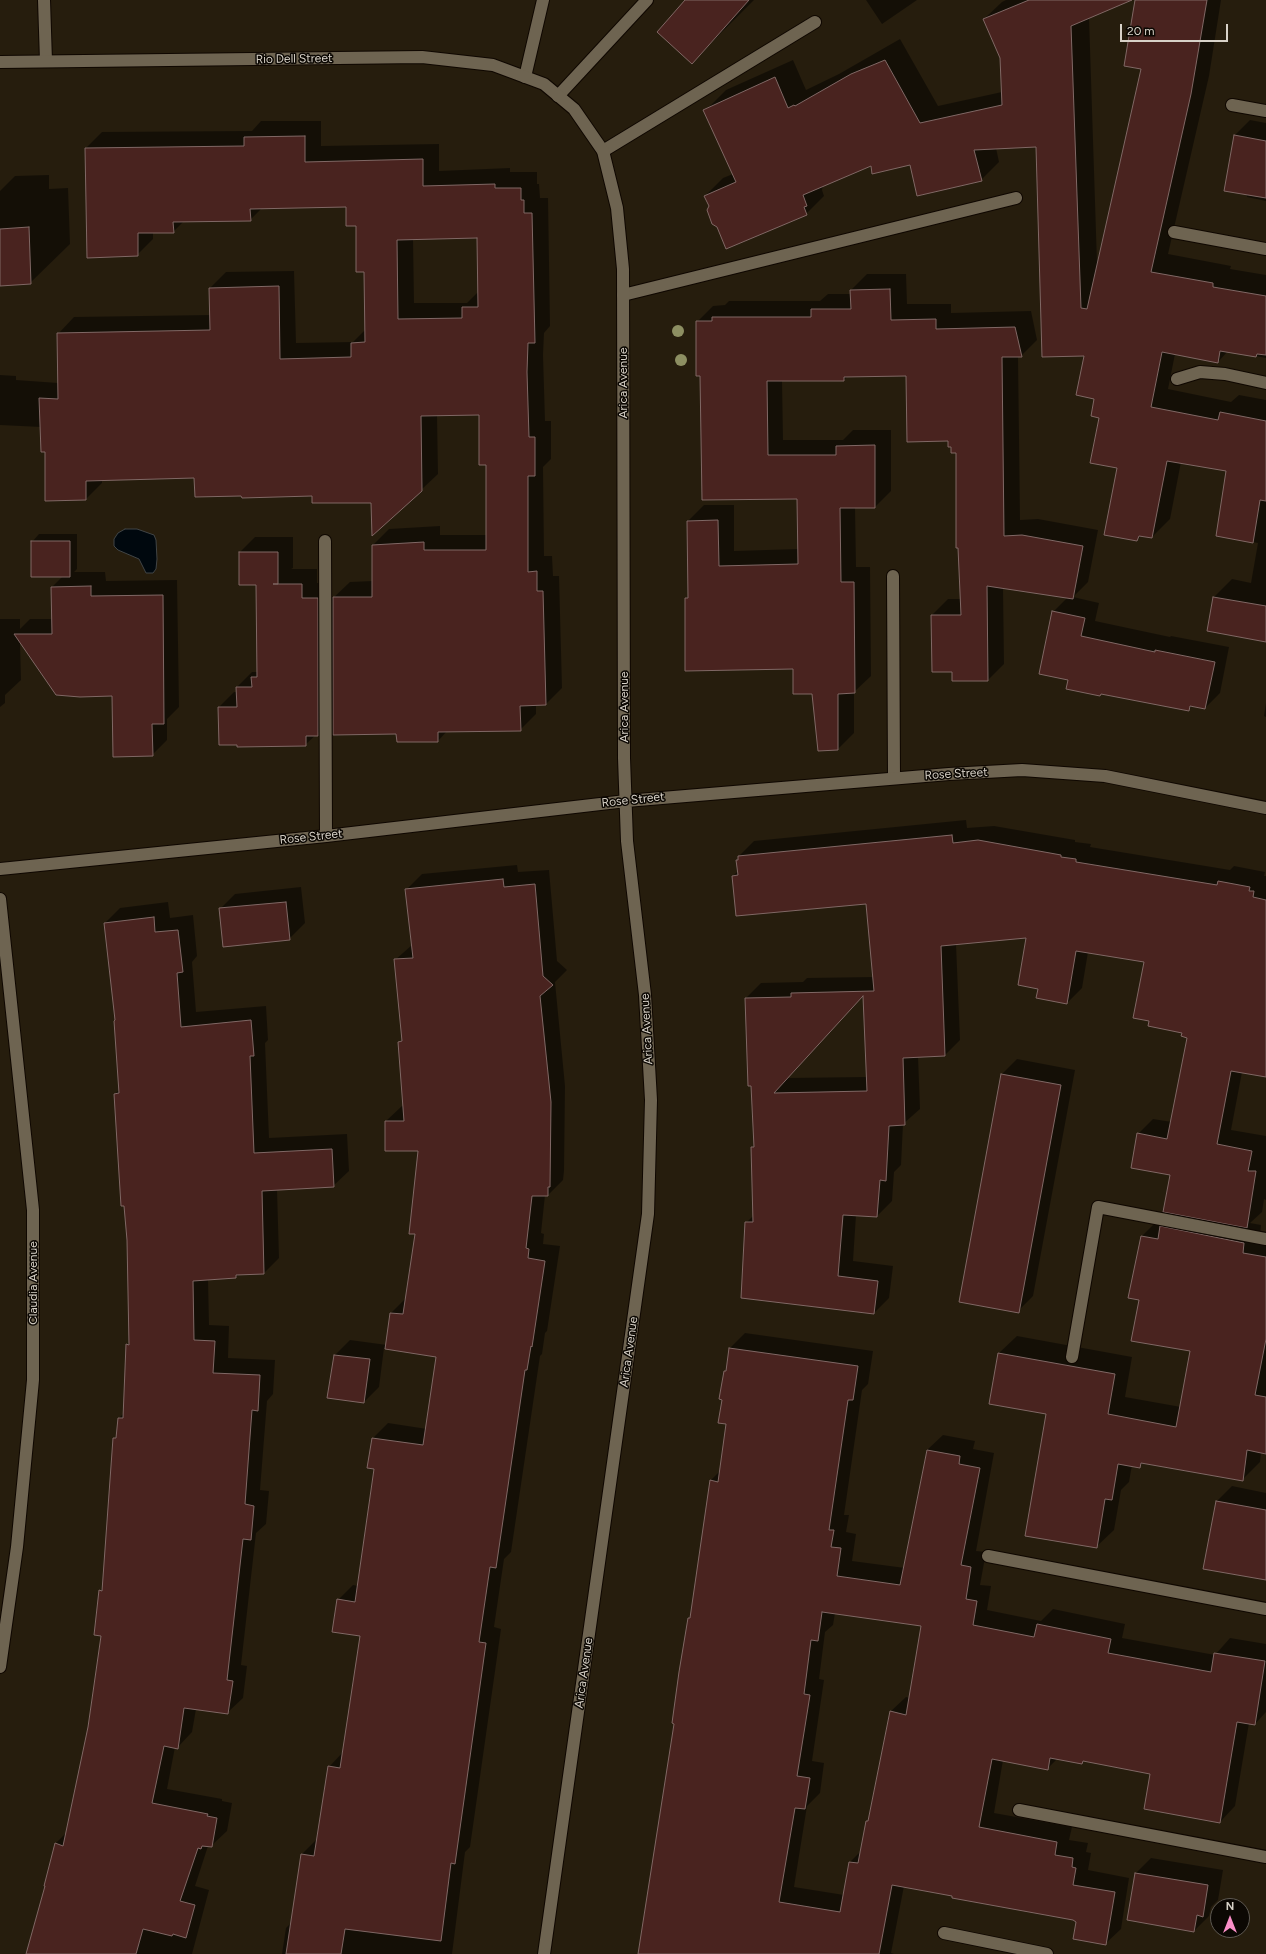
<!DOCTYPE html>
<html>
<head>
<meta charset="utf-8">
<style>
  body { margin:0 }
  #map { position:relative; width:1266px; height:1954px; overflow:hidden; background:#261d0d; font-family:Figtree,sans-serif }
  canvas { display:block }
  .north { position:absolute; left:1210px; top:1898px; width:40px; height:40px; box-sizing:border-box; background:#0c0803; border:1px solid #5e5952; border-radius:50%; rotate:0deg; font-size:11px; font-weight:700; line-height:16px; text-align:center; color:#d8d2c8 }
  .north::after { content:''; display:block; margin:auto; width:14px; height:18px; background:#fa8fc8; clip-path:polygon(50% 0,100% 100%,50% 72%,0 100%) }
  .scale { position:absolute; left:1120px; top:24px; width:108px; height:18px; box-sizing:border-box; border:2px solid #d8d2c8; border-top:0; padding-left:5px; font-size:12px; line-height:14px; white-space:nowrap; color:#d8d2c8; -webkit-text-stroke:3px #0c0803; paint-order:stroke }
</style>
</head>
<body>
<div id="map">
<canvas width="1266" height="1954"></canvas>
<div class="north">N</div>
<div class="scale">20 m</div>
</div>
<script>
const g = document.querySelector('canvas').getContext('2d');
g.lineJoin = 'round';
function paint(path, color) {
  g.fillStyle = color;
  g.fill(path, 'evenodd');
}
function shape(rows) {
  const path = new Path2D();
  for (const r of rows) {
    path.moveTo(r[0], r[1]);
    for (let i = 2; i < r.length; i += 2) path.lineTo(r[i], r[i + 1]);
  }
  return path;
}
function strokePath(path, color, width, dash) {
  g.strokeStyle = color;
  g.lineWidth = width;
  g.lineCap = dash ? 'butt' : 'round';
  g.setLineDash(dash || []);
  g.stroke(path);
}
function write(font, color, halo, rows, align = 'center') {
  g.font = font + ' Figtree,sans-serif';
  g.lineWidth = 3;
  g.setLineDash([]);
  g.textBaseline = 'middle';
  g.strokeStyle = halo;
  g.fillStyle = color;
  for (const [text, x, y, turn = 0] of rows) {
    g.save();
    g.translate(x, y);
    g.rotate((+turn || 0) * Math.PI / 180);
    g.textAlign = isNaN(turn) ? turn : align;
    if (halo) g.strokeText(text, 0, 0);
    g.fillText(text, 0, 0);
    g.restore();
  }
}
const water = shape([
  [125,529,137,529,154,535,156,540,157,559,156,569,153,573,146,573,139,559,118,550,114,546,114,539,118,533,125,529]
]);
paint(water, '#00080e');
strokePath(water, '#414546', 1);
paint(shape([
  [689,0,754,0,692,62],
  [866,0,917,0,882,24],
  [1006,0,1117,0,1089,17,1097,263,1142,68,1139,0,1221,0,1209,76,1168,254,1231,266,1230,269,1266,275,1266,358,1228,351,1218,362,1175,354,1168,389,1231,402,1239,395,1266,400,1266,641,1208,630,1214,597,1232,579,1251,583,1258,543,1217,536,1228,471,1181,462,1170,519,1152,537,1142,535,1137,540,1118,468,1095,398,1037,146,996,148,999,162,981,180,911,164,871,165,823,185,822,190,824,196,806,214,710,206,705,196,723,178,733,174,708,108,726,90,793,60,806,90,839,74,900,39,938,106,1002,92,1001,58,984,19,1002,2],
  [1250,120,1266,123,1266,201,1247,197,1235,135],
  [261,121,321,121,321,146,439,144,439,171,510,168,510,172,537,172,537,184,539,184,540,198,548,198,550,326,544,333,543,355,545,421,551,421,551,459,543,467,544,556,552,556,553,576,559,576,562,688,546,704,536,704,536,714,520,730,447,731,438,741,334,718,305,745,219,707,234,692,237,692,237,687,252,672,258,672,257,584,240,584,240,552,255,537,293,537,293,568,291,569,317,569,317,583,332,583,332,599,350,582,373,581,373,545,389,529,440,526,440,535,487,535,487,464,480,414,437,415,438,474,421,490,372,502,313,495,242,495,195,477,102,480,102,483,86,499,46,451,41,427,0,425,0,375,16,376,16,380,58,383,58,334,74,317,211,315,210,288,226,272,294,271,296,343,353,342,366,329,365,271,357,225,347,206,263,207,250,220,184,221,173,232,153,232,153,239,137,255,86,148,102,132,252,131],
  [478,237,479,291,467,303,414,303,413,238],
  [49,175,49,189,68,188,70,244,30,283,0,285,0,191,15,176],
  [867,274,906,274,907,304,951,304,951,313,1031,311,1037,340,1021,356,1018,356,1020,520,1038,519,1098,530,1088,582,1073,597,1099,603,1095,621,1170,637,1171,636,1229,647,1220,693,1205,708,1193,706,1188,710,1102,693,1100,695,1069,679,1053,612,1067,598,1003,588,1004,664,988,680,953,671,932,615,948,599,961,599,957,452,907,375,848,376,844,380,782,380,783,440,843,440,853,430,891,430,891,491,875,507,855,507,856,567,870,567,871,676,854,692,854,733,838,749,813,693,794,668,686,599,689,595,688,521,704,505,734,505,734,551,799,549,798,498,701,375,697,322,713,306,725,305,729,301,820,301,828,294,852,294,851,290],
  [39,534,77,534,77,569,74,572,105,572,106,581,177,580,179,707,167,719,167,740,152,755,113,695,20,642,21,680,5,695,5,703,0,707,0,619,20,619,20,629,30,619,53,619,52,587,63,576,32,542],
  [1266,703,1266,717,1264,716],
  [966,820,967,828,994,826,1075,840,1075,842,1091,844,1090,847,1230,870,1234,866,1265,872,1264,876,1266,876,1266,1076,1242,1072,1231,1130,1266,1136,1266,1200,1264,1199,1262,1212,1250,1223,1261,1225,1260,1236,1266,1237,1266,1453,1261,1452,1260,1462,1242,1480,1144,1462,1139,1467,1132,1465,1129,1482,1121,1490,1114,1530,1096,1547,1047,1413,999,1353,1017,1336,1132,1357,1125,1397,1181,1407,1191,1350,1140,1300,1129,1297,1142,1236,1160,1218,1168,1220,1175,1213,1171,1174,1138,1134,1153,1119,1172,1122,1188,1037,1183,1032,1150,1021,1146,961,1088,952,1082,988,1067,1003,1039,988,1027,937,956,944,960,1040,945,1055,918,1056,920,1109,903,1124,901,1165,894,1172,892,1201,877,1216,856,1215,853,1261,893,1266,889,1298,874,1313,746,1223,754,1215,752,1148,755,1144,746,998,761,983,803,982,807,978,874,977,867,903,733,876,738,871,739,856,754,841],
  [864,994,867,1077,787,1078],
  [517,865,518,872,549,870,557,961,567,970,555,982,565,1086,564,1171,563,1180,548,1195,545,1195,541,1233,544,1234,543,1244,560,1246,547,1331,545,1333,542,1354,540,1356,511,1552,504,1559,494,1627,501,1629,470,1847,465,1852,452,1954,282,1954,286,1928,292,1922,302,1854,317,1839,329,1767,344,1751,361,1636,338,1600,353,1585,358,1586,375,1468,373,1438,388,1423,427,1429,437,1356,384,1348,379,1387,364,1402,335,1355,350,1340,387,1345,391,1313,406,1298,416,1233,419,1150,386,1121,402,1106,404,1106,399,1042,403,1039,395,960,412,945,407,889,422,874],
  [301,887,305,923,289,939,220,909,235,894],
  [168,902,170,918,193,915,197,956,192,962,196,1012,266,1006,268,1040,265,1043,269,1138,347,1134,349,1171,333,1186,277,1189,279,1258,264,1273,240,1274,236,1277,208,1279,209,1325,229,1326,228,1358,275,1360,273,1394,267,1401,260,1490,269,1491,266,1524,256,1533,241,1665,247,1666,243,1698,227,1713,196,1709,192,1732,177,1748,175,1747,167,1789,222,1799,222,1801,232,1803,227,1831,211,1846,208,1846,195,1886,209,1890,192,1954,31,1954,55,1844,67,1832,89,1727,102,1635,100,1591,103,1588,114,1439,117,1435,119,1418,124,1413,127,1345,130,1341,128,1240,115,1094,120,1089,116,1020,105,923,120,908],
  [1017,1059,1075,1070,1033,1296,1018,1311,1002,1074],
  [745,1333,873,1351,868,1384,862,1390,844,1515,849,1515,846,1532,856,1534,852,1561,905,1568,927,1450,943,1435,975,1441,973,1449,994,1453,976,1551,986,1552,980,1585,991,1586,987,1610,1041,1621,1053,1609,1125,1624,1122,1638,1215,1655,1230,1638,1266,1644,1266,1712,1255,1724,1249,1723,1235,1806,1220,1822,1152,1773,1085,1760,1082,1763,1057,1759,1047,1769,1003,1760,994,1813,1072,1827,1069,1840,1088,1843,1086,1852,1091,1853,1088,1870,1129,1878,1121,1929,1105,1944,1073,1919,904,1886,891,1953,894,1954,638,1954,657,1845,689,1618,692,1616,711,1480,720,1471,727,1423,723,1399,725,1371,728,1369,730,1348],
  [835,1613,922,1625,910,1698,906,1697,890,1712,869,1819,867,1822,861,1851,850,1862,844,1895,794,1887,807,1806,820,1793,824,1763,812,1761,824,1680,819,1679,825,1632,833,1625],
  [1232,1486,1266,1493,1266,1579,1217,1501],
  [1151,1858,1223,1870,1218,1900,1211,1907,1209,1916,1194,1931,1128,1919,1136,1873]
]), '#0007');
const building = shape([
  [685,0,749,0,692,64,657,32,685,0],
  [1029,0,1132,0,1071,26,1081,308,1087,309,1141,69,1124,66,1135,0,1207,0,1191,94,1151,272,1213,283,1213,287,1266,296,1266,355,1257,354,1256,357,1220,351,1218,363,1162,352,1151,407,1218,420,1220,412,1266,421,1266,501,1260,500,1253,543,1216,536,1226,471,1167,461,1152,538,1139,536,1137,541,1104,535,1117,468,1090,463,1099,418,1091,416,1094,399,1076,395,1084,356,1042,357,1036,147,974,150,982,181,917,196,910,165,872,174,871,166,803,195,807,206,804,207,807,215,726,249,717,227,712,224,707,210,709,206,704,196,736,182,703,110,775,77,788,108,794,105,795,106,851,74,885,60,920,123,1002,105,1000,58,983,19,1029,0],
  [1234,135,1266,141,1266,198,1224,191,1234,135],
  [305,136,305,162,423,159,423,186,495,184,495,188,521,188,521,200,524,200,524,213,532,213,535,343,528,343,527,372,529,437,535,437,535,476,528,476,528,572,537,571,537,591,543,591,546,705,520,706,521,731,438,732,438,742,397,742,396,734,333,735,333,597,372,597,372,545,424,542,424,550,486,550,486,465,479,465,479,415,421,416,422,491,372,536,371,503,312,503,312,496,242,498,241,496,195,497,194,478,86,481,86,500,45,501,45,452,41,452,39,398,58,399,57,333,210,330,209,288,279,286,280,359,351,357,351,343,365,342,364,272,356,272,356,226,346,226,346,207,250,209,251,221,173,222,174,233,138,233,138,256,87,258,85,148,244,146,244,137,305,136],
  [477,238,478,307,462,307,462,318,398,319,397,240,477,238],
  [29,227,31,284,0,286,0,229,29,227],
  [890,289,891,320,936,319,936,329,1015,327,1022,357,1002,357,1004,536,1022,535,1083,546,1073,599,987,586,988,681,952,681,952,672,932,672,931,615,961,615,958,548,956,548,956,453,951,453,951,447,948,447,948,441,907,442,906,376,844,377,844,381,767,381,768,455,836,455,836,446,875,445,875,508,840,508,841,582,854,582,855,693,838,694,838,750,818,751,812,694,793,694,793,669,685,671,685,598,688,598,687,521,718,520,719,566,798,564,797,499,702,500,700,376,696,376,696,321,712,321,712,317,811,317,811,309,851,309,850,290,890,289],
  [31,541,70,541,70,577,31,577,31,541],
  [239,552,278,552,278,584,273,584,302,584,302,598,318,598,318,736,306,736,306,746,237,747,237,745,219,745,218,707,237,707,236,687,252,687,251,677,257,677,256,585,239,585,239,552],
  [91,586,91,596,163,595,164,724,152,724,153,756,113,757,112,696,80,697,56,695,14,634,52,634,51,587,91,586],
  [1213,597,1266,606,1266,642,1207,631,1213,597],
  [1052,611,1085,618,1081,636,1155,652,1155,650,1215,662,1205,709,1190,706,1189,711,1101,694,1100,696,1066,689,1068,680,1039,674,1052,611],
  [952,835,953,843,978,840,1061,855,1061,857,1076,859,1076,862,1217,885,1218,881,1250,887,1249,891,1254,891,1253,897,1266,900,1266,1077,1231,1071,1217,1144,1252,1151,1248,1171,1256,1171,1247,1228,1163,1212,1170,1175,1131,1168,1137,1133,1167,1139,1187,1038,1181,1036,1182,1033,1148,1026,1149,1021,1133,1018,1144,962,1076,951,1067,1004,1036,998,1038,989,1018,985,1026,938,941,946,945,1056,903,1058,905,1125,889,1126,886,1181,880,1180,877,1217,843,1215,838,1276,878,1281,874,1314,741,1298,745,1222,753,1222,751,1147,754,1147,751,1086,748,1086,745,998,791,997,791,993,874,991,866,904,736,916,732,876,738,875,736,860,738,860,738,856,952,835],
  [863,996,867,1091,774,1093,863,996],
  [503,879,504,887,535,884,543,976,553,985,540,996,551,1102,550,1187,548,1187,548,1196,532,1196,526,1248,529,1249,528,1258,545,1261,532,1347,531,1346,527,1370,525,1370,496,1568,490,1567,479,1642,486,1643,455,1864,451,1863,441,1941,345,1929,341,1954,286,1954,301,1854,314,1856,328,1766,340,1768,360,1636,332,1632,337,1599,355,1602,374,1469,367,1468,372,1438,423,1445,436,1357,385,1349,390,1313,403,1314,415,1234,409,1234,418,1151,385,1151,385,1121,404,1121,398,1042,402,1041,394,959,413,958,405,889,503,879],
  [286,902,290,940,223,947,219,908,286,902],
  [154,917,155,932,178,930,183,972,177,973,181,1027,251,1020,254,1056,250,1056,254,1153,332,1149,334,1187,262,1191,264,1274,236,1275,236,1278,193,1281,194,1340,215,1341,213,1373,260,1375,258,1411,252,1410,245,1504,254,1506,251,1540,243,1539,227,1680,233,1681,228,1714,184,1708,178,1749,164,1746,152,1803,208,1814,207,1816,217,1818,212,1847,202,1846,201,1849,198,1848,180,1901,195,1905,186,1938,173,1934,172,1936,143,1929,136,1954,26,1954,45,1886,44,1886,55,1843,63,1846,88,1727,101,1636,94,1635,99,1590,102,1591,113,1438,116,1438,118,1418,123,1418,126,1344,129,1345,127,1240,124,1206,121,1206,114,1094,119,1093,114,1021,115,1020,104,923,154,917],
  [1001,1074,1061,1085,1019,1313,959,1302,1001,1074],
  [1160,1226,1244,1243,1243,1253,1266,1257,1266,1339,1255,1395,1266,1397,1266,1454,1247,1450,1243,1481,1141,1463,1140,1468,1118,1464,1112,1500,1105,1499,1097,1548,1025,1536,1046,1414,989,1404,998,1353,1115,1374,1108,1414,1176,1427,1190,1351,1131,1341,1139,1300,1128,1298,1141,1236,1158,1239,1160,1226],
  [729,1348,858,1366,853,1400,848,1400,829,1530,834,1530,831,1547,841,1548,837,1576,900,1585,927,1450,960,1456,959,1464,980,1468,961,1565,971,1567,966,1599,977,1601,973,1625,1034,1637,1037,1624,1111,1639,1108,1653,1211,1672,1214,1653,1265,1661,1255,1725,1237,1722,1220,1823,1144,1809,1150,1774,1083,1761,1082,1764,1050,1758,1048,1770,992,1759,979,1827,1057,1842,1055,1855,1073,1858,1072,1867,1076,1868,1073,1885,1115,1892,1106,1945,1073,1939,1076,1922,1073,1920,952,1898,952,1896,892,1885,879,1954,638,1954,674,1724,672,1723,679,1672,688,1618,690,1618,710,1480,718,1482,726,1424,718,1423,722,1400,719,1399,724,1371,726,1371,729,1348],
  [822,1612,921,1626,906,1715,890,1711,868,1821,866,1821,858,1863,849,1862,840,1912,779,1902,795,1808,805,1809,810,1778,797,1776,810,1695,804,1694,811,1640,818,1641,822,1612],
  [334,1355,370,1359,364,1403,327,1398,334,1355],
  [1216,1501,1266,1510,1266,1580,1203,1569,1216,1501],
  [1135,1873,1208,1885,1203,1917,1197,1915,1194,1932,1127,1920,1135,1873]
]);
paint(building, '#49231f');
strokePath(building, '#806865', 1);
const lane = shape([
  [44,0,46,61],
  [525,77,543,0],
  [558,96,647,0],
  [1232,105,1266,111],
  [603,151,815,22],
  [1174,232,1266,249],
  [623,295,1016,198],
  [1177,379,1200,372,1225,374,1266,383],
  [325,541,326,836],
  [893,576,894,777],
  [1072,1357,1098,1207,1266,1239],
  [988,1556,1266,1609],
  [1019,1810,1266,1857],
  [944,1933,1047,1954]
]);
const street = shape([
  [0,62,422,57,493,65,544,84,574,109,603,151,617,208,623,269,624,758,627,841,645,995,651,1100,648,1214,544,1954],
  [0,869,326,836,626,801,949,774,1022,770,1105,776,1266,808],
  [0,899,33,1210,33,1380,17,1547,0,1667]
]);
strokePath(lane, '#0f0700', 14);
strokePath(street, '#0f0700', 14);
strokePath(lane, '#6e6451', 12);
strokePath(street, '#6e6451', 12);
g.fillStyle = '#8d8f62';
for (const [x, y] of [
  [678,331],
  [681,360]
]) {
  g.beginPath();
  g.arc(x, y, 6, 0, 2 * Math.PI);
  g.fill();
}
write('12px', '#d8d2c8', '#0c0803', [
  ["Rio Dell Street",294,59,-1],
  ["Arica Avenue",623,383,-90],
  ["Arica Avenue",624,707,-90],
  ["Rose Street",956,774,-3],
  ["Rose Street",633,800,-6],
  ["Rose Street",311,837,-6],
  ["Arica Avenue",647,1029,-93],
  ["Claudia Avenue",33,1283,-90],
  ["Arica Avenue",629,1352,-82],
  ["Arica Avenue",584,1673,-82]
]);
</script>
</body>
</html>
